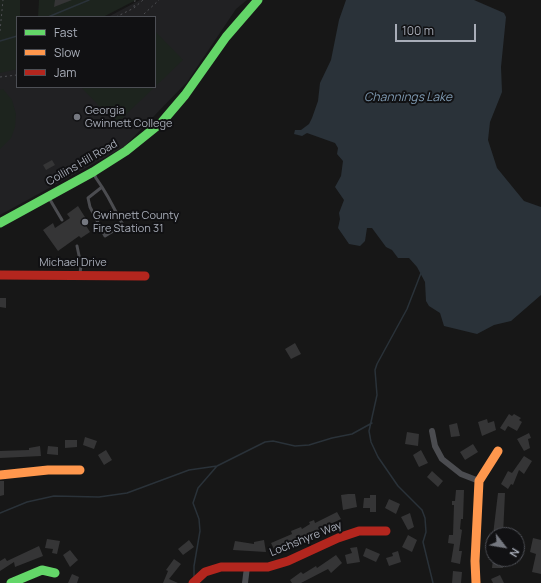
<!DOCTYPE html>
<html>
<head>
<meta charset="utf-8">
<style>
  body { margin:0 }
  #map { position:relative; width:541px; height:583px; overflow:hidden; background:#171717; font-family:Manrope,sans-serif }
  canvas { display:block }
  .legend { position:absolute; left:16px; top:16px; width:140px; height:72px; box-sizing:border-box; background:#111113; border:1px solid #4d4f55; margin:0; padding:5px 7px; list-style:none; font-size:12px; color:#a8adb8 }
  .legend li { display:flex; align-items:center; gap:8px; height:20px }
  .legend b { width:20px; border:1px solid #4d4f55 }
  .north { position:absolute; left:485px; top:527px; width:40px; height:40px; box-sizing:border-box; background:#111113; border:1px solid #4d4f55; border-radius:50%; rotate:121deg; font-size:11px; font-weight:700; line-height:16px; text-align:center; color:#a8adb8 }
  .north::after { content:''; display:block; margin:auto; width:14px; height:18px; background:#757880; clip-path:polygon(50% 0,100% 100%,50% 72%,0 100%) }
  .scale { position:absolute; left:395px; top:24px; width:81px; height:18px; box-sizing:border-box; border:2px solid #a8adb8; border-top:0; padding-left:5px; font-size:12px; line-height:14px; white-space:nowrap; color:#a8adb8; -webkit-text-stroke:3px #111113; paint-order:stroke }
</style>
</head>
<body>
<div id="map">
<canvas width="541" height="583"></canvas>
<ul class="legend">
<li><b style="height:5px;background:#63d668"></b>Fast</li>
<li><b style="height:5px;background:#ff974d"></b>Slow</li>
<li><b style="height:5px;background:#b3261e"></b>Jam</li>
</ul>
<div class="north">N</div>
<div class="scale">100 m</div>
</div>
<script>
const g = document.querySelector('canvas').getContext('2d');
g.lineJoin = 'round';
function paint(path, color) {
  g.fillStyle = color;
  g.fill(path, 'evenodd');
}
function shape(rows) {
  const path = new Path2D();
  for (const r of rows) {
    path.moveTo(r[0], r[1]);
    for (let i = 2; i < r.length; i += 2) path.lineTo(r[i], r[i + 1]);
  }
  return path;
}
function strokePath(path, color, width, dash) {
  g.strokeStyle = color;
  g.lineWidth = width;
  g.lineCap = dash ? 'butt' : 'round';
  g.setLineDash(dash || []);
  g.stroke(path);
}
function write(font, color, halo, rows, align = 'center') {
  g.font = font + ' Manrope,sans-serif';
  g.lineWidth = 4;
  g.setLineDash([]);
  g.textBaseline = 'middle';
  g.strokeStyle = halo;
  g.fillStyle = color;
  for (const [text, x, y, turn = 0] of rows) {
    g.save();
    g.translate(x, y);
    g.rotate((+turn || 0) * Math.PI / 180);
    g.textAlign = isNaN(turn) ? turn : align;
    if (halo) g.strokeText(text, 0, 0);
    g.fillText(text, 0, 0);
    g.restore();
  }
}
paint(shape([
  [140,0,247,0,236,9,187,82,124,147,0,215,0,70,17,62,17,87,155,87,155,17,108,17]
]), '#212123');
paint(shape([
  [0,0,20,0,20,17,17,17,17,69,0,73],
  [39,0,136,0,103,17,38,17],
  [155,31,183,60,116,124,81,87,155,87],
  [3,89,12,100,16,114,15,127,11,138,0,149,0,90]
]), '#1d241e');
paint(shape([
  [346,0,474,0,504,13,506,17,501,67,502,92,490,122,488,140,497,168,524,201,541,207,541,295,511,321,494,325,477,334,444,326,440,313,429,306,426,301,425,282,417,267,409,258,398,258,392,250,386,247,372,228,367,228,365,241,360,246,349,244,338,228,340,219,339,213,344,200,335,187,341,176,343,161,337,154,338,148,335,143,307,133,302,136,294,134,295,130,301,130,309,124,312,118,318,101,320,83,331,60,339,20]
]), '#2a3239');
strokePath(shape([
  [48,17,89,0],
  [0,41,17,36],
  [421,273,407,309,377,364,375,370,377,395,369,431,371,442,378,457,398,486,422,510,425,518,426,532,423,542,433,583],
  [0,513,27,502,54,496,99,497,127,493,189,470,217,466,265,442,273,441,295,446,309,445,332,438,352,434,372,423],
  [194,577,194,566,200,531,199,519,193,503,198,488,217,466]
]), '#2a3239', 1.5);
paint(shape([
  [55,0,72,0,54,7],
  [52,160,55,165,46,170,43,165],
  [78,206,88,222,85,224,90,232,81,238,79,236,58,251,43,230,53,223,55,228,70,218,67,214],
  [0,298,6,298,6,308,0,307],
  [295,343,301,354,291,359,285,349],
  [509,414,512,416,514,414,521,418,519,420,522,422,517,431,508,426,505,431,500,428],
  [487,419,488,423,494,421,496,430,482,436,478,422],
  [457,423,460,436,451,437,449,425],
  [407,432,419,434,418,446,405,444],
  [529,433,531,438,528,439,530,448,524,451,517,439],
  [85,437,97,441,94,449,83,445],
  [65,440,77,440,77,447,65,448],
  [473,444,478,452,465,460,460,452],
  [40,446,41,456,0,458,0,451,29,450,29,448],
  [48,446,58,447,58,455,47,454],
  [106,450,112,460,104,465,98,455],
  [421,450,428,463,419,467,413,455],
  [524,456,532,461,524,474,519,470,513,485,511,484,508,489,501,484,508,471,512,473],
  [432,471,443,481,438,487,427,477],
  [0,481,4,481,4,495,0,496],
  [456,490,464,490,463,519,461,519,460,529,462,530,459,551,462,551,460,564,451,562,454,544,448,543,449,535,453,535,454,505,452,505,452,501,455,501],
  [498,493,505,493,503,535,493,535],
  [348,494,355,494,357,507,343,510,341,495],
  [370,495,376,495,376,512,370,512,370,508,363,508,364,498,370,498],
  [389,499,400,504,396,514,385,508],
  [337,512,341,519,275,551,271,543,292,534,291,531,301,527,302,529,310,524,309,522,314,520,315,523],
  [410,513,414,527,408,530,401,517],
  [408,535,417,540,412,552,402,547],
  [533,538,541,540,541,574,532,572,536,554,530,552],
  [47,539,60,541,57,554,52,553,53,549,45,548],
  [189,540,194,547,183,555,178,549],
  [264,540,266,552,233,550,235,541,254,544,254,542],
  [39,546,43,556,15,567,14,562,0,571,0,561,5,558,7,561],
  [357,547,360,562,347,564,345,555,352,553,350,548],
  [366,548,380,554,376,562,363,556],
  [70,550,78,560,70,567,63,555],
  [398,551,401,562,389,566,386,558,393,556,392,553],
  [336,555,342,563,331,573,328,569,301,583,292,583,290,580,301,572,303,574,316,566,317,568],
  [174,559,181,564,169,579,178,583,163,583,168,571,166,570],
  [493,559,503,560,503,568,492,568],
  [453,571,462,572,461,583,452,583],
  [72,574,79,577,77,583,68,583],
  [500,575,504,583,493,583,491,579]
]), '#353536');
strokePath(shape([
  [134,7,135,0],
  [144,14,159,0],
  [116,17,134,8,143,0],
  [0,31,3,0],
  [0,77,17,75]
]), '#4d4e52', 1, [2, 3]);
strokePath(shape([
  [94,174,96,178,102,187,108,197,123,225,105,236,90,207,88,198,102,187],
  [49,198,62,220],
  [77,246,81,265,80,274]
]), '#4b4c50', 3);
strokePath(shape([
  [432,431,435,446,442,459,461,474,479,481],
  [245,583,247,567]
]), '#4b4c50', 6);
strokePath(shape([
  [0,223,93,172,126,151,162,122,185,95,226,37,258,0],
  [11,583,42,570,55,573]
]), '#63d668', 9);
strokePath(shape([
  [0,475,48,470,80,470],
  [476,583,475,561,479,481,498,451]
]), '#ff974d', 9);
strokePath(shape([
  [0,275,145,276],
  [193,583,205,572,221,567,268,567,288,561,338,538,359,531,386,531]
]), '#b3261e', 9);
for (const [x, y, r, color] of [
  [77,117,4,"#757880"],
  [85,222,4,"#757880"]
]) {
  const dot = new Path2D();
  dot.arc(x, y, r, 0, 2 * Math.PI);
  g.fillStyle = color;
  g.fill(dot);
  strokePath(dot, '#111113', 1.5);
}
write('11px', '#a8adb8', '#111113', [
  ["Georgia",85,111],
  ["Gwinnett College",85,124],
  ["Gwinnett County",93,216],
  ["Fire Station 31",93,229]
], 'left');
write('11px', '#a8adb8', '#111113', [
  ["Collins Hill Road",82,163,-30],
  ["Michael Drive",73,263],
  ["Lochshyre Way",306,539,-22]
]);
write('italic 12px', '#7f9bb3', '#111113', [
  ["Channings Lake",408,98]
]);
</script>
</body>
</html>
